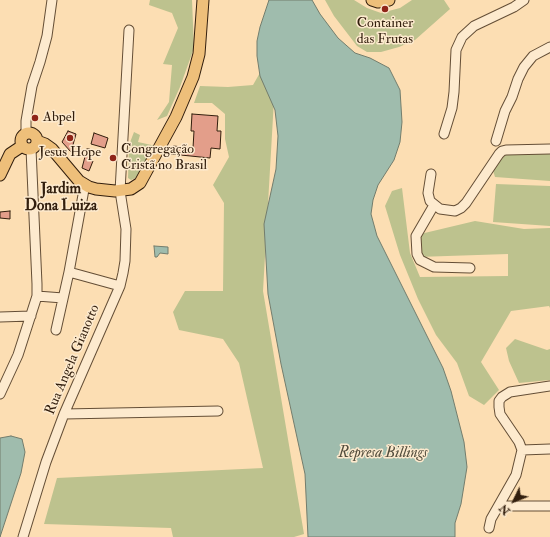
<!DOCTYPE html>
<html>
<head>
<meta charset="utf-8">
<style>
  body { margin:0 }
  #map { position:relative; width:550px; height:537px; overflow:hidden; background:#fcdeb3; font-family:"IM FELL Double Pica",serif }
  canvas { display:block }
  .north { position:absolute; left:494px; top:481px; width:40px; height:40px; -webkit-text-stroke:3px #fdeace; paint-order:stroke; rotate:227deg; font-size:11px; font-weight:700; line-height:16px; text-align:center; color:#321e0d }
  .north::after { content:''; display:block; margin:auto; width:14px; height:18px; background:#321e0d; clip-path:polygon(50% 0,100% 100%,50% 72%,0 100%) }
</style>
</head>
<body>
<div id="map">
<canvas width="550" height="537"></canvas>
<div class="north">N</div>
</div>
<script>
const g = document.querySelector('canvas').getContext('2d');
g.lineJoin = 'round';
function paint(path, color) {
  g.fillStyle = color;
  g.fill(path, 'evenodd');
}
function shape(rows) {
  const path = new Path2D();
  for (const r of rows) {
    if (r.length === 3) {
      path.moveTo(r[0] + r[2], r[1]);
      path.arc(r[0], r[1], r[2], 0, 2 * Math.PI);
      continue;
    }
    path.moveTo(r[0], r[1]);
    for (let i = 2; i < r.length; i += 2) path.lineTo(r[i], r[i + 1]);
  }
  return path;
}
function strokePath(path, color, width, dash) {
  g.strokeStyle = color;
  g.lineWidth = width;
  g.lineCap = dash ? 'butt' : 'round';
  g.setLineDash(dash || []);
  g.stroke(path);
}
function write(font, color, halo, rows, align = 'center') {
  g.font = font + ' "IM FELL Double Pica",serif';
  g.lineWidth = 3;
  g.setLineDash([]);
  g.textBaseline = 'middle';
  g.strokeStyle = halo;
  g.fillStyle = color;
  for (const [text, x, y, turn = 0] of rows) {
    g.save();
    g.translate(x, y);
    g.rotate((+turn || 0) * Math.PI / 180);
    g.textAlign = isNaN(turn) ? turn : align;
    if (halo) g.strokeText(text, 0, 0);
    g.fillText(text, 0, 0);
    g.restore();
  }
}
paint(shape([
  [150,0,192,0,194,48,180,87,167,116,157,120,169,102,172,65,163,64,178,28,172,13,149,5],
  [325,0,354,0,367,8,381,13,400,8,412,0,444,0,450,9,415,40,399,47,381,52,367,52,357,46,334,16],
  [261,71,275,82,263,291,304,534,294,537,173,537,171,528,44,524,57,478,263,468,239,363,223,339,179,330,173,312,185,291,223,291,224,203,213,185,229,157,225,139,225,114,212,103,194,103,200,86,228,87,253,85],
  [134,132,140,135,138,142,156,146,140,176,131,180,128,178,129,145],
  [550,147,550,181,495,177,492,167,507,152],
  [496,184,550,186,550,226,493,222],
  [402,188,410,253,420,277,508,276,508,254,417,257,412,236,475,221,524,229,550,228,550,308,549,306,511,311,481,362,499,390,484,405,469,396,457,363,436,335,418,299,400,255,385,206,392,191],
  [515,339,547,350,550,349,550,380,519,383,509,361,506,348]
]), '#bdc28e');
const water = shape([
  [269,0,312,0,320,14,338,38,355,53,370,58,389,68,400,90,402,122,400,142,394,160,378,185,373,200,371,214,377,236,443,368,451,391,464,442,467,467,461,504,455,523,455,537,308,537,305,474,281,364,268,294,264,224,276,169,278,136,275,110,260,76,257,56,257,41,260,27,269,0],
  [154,246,168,247,168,254,160,253,157,257,155,257,154,246],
  [11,436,22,439,25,452,21,473,0,537,0,438,11,436]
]);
paint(water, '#9fbcad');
strokePath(water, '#737d6d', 1);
const building = shape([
  [192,114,218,116,217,131,221,131,220,149,211,148,210,158,171,154,173,146,193,148,194,131,191,131,192,114],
  [68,131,76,134,71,152,62,142,68,131],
  [94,133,108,138,105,148,91,144,94,133],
  [87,149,90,149,88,160,93,161,89,171,82,168,87,149],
  [10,211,10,219,0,218,0,212,10,211]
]);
paint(building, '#e39e8a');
strokePath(building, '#321e0d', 1);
const minor = shape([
  [26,133,26,121,32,86,40,62,47,36,52,0],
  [444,134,452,108,454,92,456,50,462,37,474,26,514,7,524,0],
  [496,141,505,111,512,97,518,79,524,67,533,56,550,47],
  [431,174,428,193,430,201,440,209,455,211,461,208,466,203,499,154,502,151,506,150,550,149],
  [434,205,416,236,417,254,420,260,434,267,470,268],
  [69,272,120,286],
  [37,296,63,298],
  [0,317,31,316],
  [56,330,69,272,85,184],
  [0,394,18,355,37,296,37,284,31,149],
  [64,414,218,411],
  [522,450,550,449],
  [499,506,550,506],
  [489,528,491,519,516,475,522,450,519,442,500,414,499,407,499,401,502,397,510,392,550,386],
  [23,537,46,462,64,414,120,286,123,273,125,261,126,229,120,191,129,30]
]);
const major = shape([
  [372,0,378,2,389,0],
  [29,141,8],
  [37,141,45,144,52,149,79,181,89,187,96,189,115,191,131,189,140,183,176,117,193,77,199,54,203,0],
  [0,175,10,154,22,146]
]);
strokePath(minor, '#644e36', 11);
strokePath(major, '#321e0d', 13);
strokePath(minor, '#fdeace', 9);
strokePath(major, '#eebf7a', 11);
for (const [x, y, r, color] of [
  [385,9,4,"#8f2418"],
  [35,118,4,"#8f2418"],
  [70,138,4,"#8f2418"],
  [113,158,4,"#8f2418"]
]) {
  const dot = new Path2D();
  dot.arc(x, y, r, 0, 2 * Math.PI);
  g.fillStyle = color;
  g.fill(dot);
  strokePath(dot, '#fdeace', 1.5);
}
write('14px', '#321e0d', '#fdeace', [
  ["Container",385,24],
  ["das Frutas",385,40],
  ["Abpel",43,118,"left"],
  ["Congregação",121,150,"left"],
  ["Cristã no Brasil",121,166,"left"],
  ["Jesus Hope",70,153]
]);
write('14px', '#321e0d', '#fdeace', [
  ["Rua Angela Gianotto",73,360,-67]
]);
write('bold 15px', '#321e0d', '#fdeace', [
  ["Jardim",61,190],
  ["Dona Luiza",61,207]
]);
write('italic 15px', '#534d3d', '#fdeace', [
  ["Represa Billings",383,454]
]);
</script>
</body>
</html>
